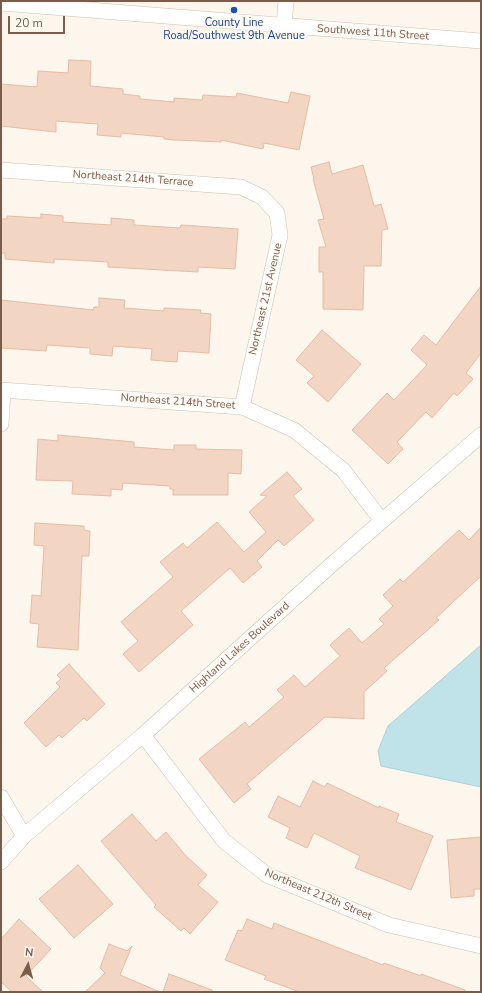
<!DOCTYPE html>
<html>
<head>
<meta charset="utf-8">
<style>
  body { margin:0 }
  #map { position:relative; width:482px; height:993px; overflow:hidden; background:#fdf6ec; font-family:"Nunito Sans",sans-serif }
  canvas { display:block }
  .frame { position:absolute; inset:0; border:2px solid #7a5c4d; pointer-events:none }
  .north { position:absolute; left:8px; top:945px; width:40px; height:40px; -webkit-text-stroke:3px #fffaf3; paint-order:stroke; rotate:6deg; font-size:11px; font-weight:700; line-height:16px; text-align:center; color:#7a5c4d }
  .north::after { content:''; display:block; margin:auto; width:14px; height:18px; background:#7a5c4d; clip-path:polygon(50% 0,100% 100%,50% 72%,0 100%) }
  .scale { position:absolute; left:8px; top:16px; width:57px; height:18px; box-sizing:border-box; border:2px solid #7a5c4d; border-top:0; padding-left:5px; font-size:12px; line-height:14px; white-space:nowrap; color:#7a5c4d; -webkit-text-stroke:3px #fffaf3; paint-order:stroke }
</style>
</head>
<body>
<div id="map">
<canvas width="482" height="993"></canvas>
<div class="frame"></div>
<div class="north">N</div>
<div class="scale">20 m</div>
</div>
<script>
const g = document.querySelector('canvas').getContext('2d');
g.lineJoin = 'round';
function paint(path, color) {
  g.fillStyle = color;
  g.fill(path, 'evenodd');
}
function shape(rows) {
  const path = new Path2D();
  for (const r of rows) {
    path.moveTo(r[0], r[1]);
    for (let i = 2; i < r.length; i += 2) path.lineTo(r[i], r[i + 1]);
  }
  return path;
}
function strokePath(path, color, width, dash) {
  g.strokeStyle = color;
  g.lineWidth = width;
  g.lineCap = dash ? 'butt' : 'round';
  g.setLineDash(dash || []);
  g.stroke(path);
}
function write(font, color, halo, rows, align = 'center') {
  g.font = font + ' "Nunito Sans",sans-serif';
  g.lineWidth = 3.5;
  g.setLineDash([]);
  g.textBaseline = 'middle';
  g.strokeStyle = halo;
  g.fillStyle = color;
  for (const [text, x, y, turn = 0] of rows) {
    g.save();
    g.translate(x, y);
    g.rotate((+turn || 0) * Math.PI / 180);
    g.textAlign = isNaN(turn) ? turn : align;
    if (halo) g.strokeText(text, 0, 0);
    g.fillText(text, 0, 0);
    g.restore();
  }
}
const water = shape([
  [481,645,481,787,381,766,378,751,388,726,481,645]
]);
paint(water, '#bfe3e8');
strokePath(water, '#a5d3da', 1);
const building = shape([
  [69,60,91,61,90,86,123,89,123,94,140,96,140,99,174,102,174,98,202,100,203,95,236,97,237,93,288,103,291,92,310,96,299,150,264,143,263,149,221,140,221,142,175,140,164,139,164,137,121,133,121,137,97,135,98,124,56,121,56,132,1,126,1,84,37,87,38,71,68,73,69,60],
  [329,162,332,174,363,165,374,206,381,204,388,229,382,230,381,266,364,266,363,310,323,309,323,272,319,272,319,247,326,247,318,220,324,219,313,179,314,179,311,167,329,162],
  [41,214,63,216,63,222,111,225,111,218,134,220,134,225,180,228,181,225,238,229,235,269,198,267,198,272,108,267,108,262,54,259,54,263,5,259,5,253,1,253,1,219,7,219,7,216,41,218,41,214],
  [481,286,481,353,466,373,473,379,457,396,454,393,432,418,426,412,397,442,403,449,388,464,352,430,387,393,394,400,427,365,411,350,424,335,436,345,481,286],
  [99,298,125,300,124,308,164,311,164,308,201,310,200,313,211,314,209,353,178,351,177,362,151,360,152,349,113,346,112,356,90,354,90,348,47,345,46,351,1,348,1,300,93,310,94,307,99,307,99,298],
  [322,330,361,364,328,402,307,383,314,376,296,360,322,330],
  [58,435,134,442,134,447,174,450,174,445,196,445,196,449,242,450,241,474,228,473,228,495,173,495,173,489,170,489,170,486,123,483,122,490,111,489,111,496,72,494,73,481,36,480,38,439,58,441,58,435],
  [287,472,302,489,293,496,314,520,284,546,278,540,257,561,262,567,243,583,230,568,181,611,193,625,139,672,123,654,138,641,121,622,173,577,160,562,183,543,187,548,217,522,244,552,266,532,249,512,267,496,260,495,287,472],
  [35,523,84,526,84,530,90,531,89,556,82,556,78,650,37,647,39,624,30,623,32,595,41,596,44,546,34,545,35,523],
  [481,527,481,576,436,618,439,620,384,668,387,671,364,692,364,719,325,717,247,784,251,789,234,803,199,759,245,722,249,727,284,697,277,690,294,675,305,687,340,656,330,645,349,628,362,643,384,624,379,619,393,606,383,595,400,579,403,582,459,530,469,540,481,527],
  [69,664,105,704,87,721,84,718,62,738,59,735,46,747,24,723,60,687,56,683,61,679,57,675,69,664],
  [313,781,325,787,327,783,379,808,379,806,399,814,396,822,433,836,411,890,355,868,360,856,314,833,307,848,286,838,290,828,268,817,278,796,300,807,313,781],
  [132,814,156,841,166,832,186,856,207,875,198,885,218,902,190,934,184,928,181,931,154,907,156,905,101,841,132,814],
  [481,837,481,889,474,889,474,896,451,898,447,840,481,837],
  [78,865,113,904,74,938,39,899,78,865],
  [19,919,51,949,26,976,43,992,12,992,1,982,1,939,19,919],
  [247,919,272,929,274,923,383,965,384,963,421,976,421,974,465,990,464,992,300,992,264,979,266,976,225,960,238,930,242,931,247,919],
  [109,944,127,951,132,946,120,975,160,992,85,992,105,973,100,968,109,944],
  [169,974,212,990,212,992,163,992,169,974]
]);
paint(building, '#f3d5c3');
strokePath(building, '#e6bba3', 1);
const minor = shape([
  [1,3,481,41],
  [284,27,286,1],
  [1,170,241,187,262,197,277,213,280,235,242,407],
  [1,390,242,407,294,430,343,470,382,521],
  [1,424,3,391],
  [143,735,224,841,267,875,389,925,481,946],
  [1,797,24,836],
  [1,862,24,836,143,735,330,566,481,435]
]);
strokePath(minor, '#d1beb0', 16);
strokePath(minor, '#fff', 15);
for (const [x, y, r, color] of [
  [234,10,4,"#1a4fb4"]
]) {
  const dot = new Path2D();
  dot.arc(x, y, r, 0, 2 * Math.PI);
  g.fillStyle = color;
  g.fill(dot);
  strokePath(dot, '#fffaf3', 1.5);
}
write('11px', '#164399', '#fffaf3', [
  ["County Line",234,23],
  ["Road/Southwest 9th Avenue",234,36]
]);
write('11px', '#7a5c4d', '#fffaf3', [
  ["Southwest 11th Street",373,33,4],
  ["Northeast 214th Terrace",133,179,4],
  ["Northeast 21st Avenue",266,299,-77],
  ["Northeast 214th Street",178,402,4],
  ["Highland Lakes Boulevard",240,648,-42],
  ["Northeast 212th Street",318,895,23]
]);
</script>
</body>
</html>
